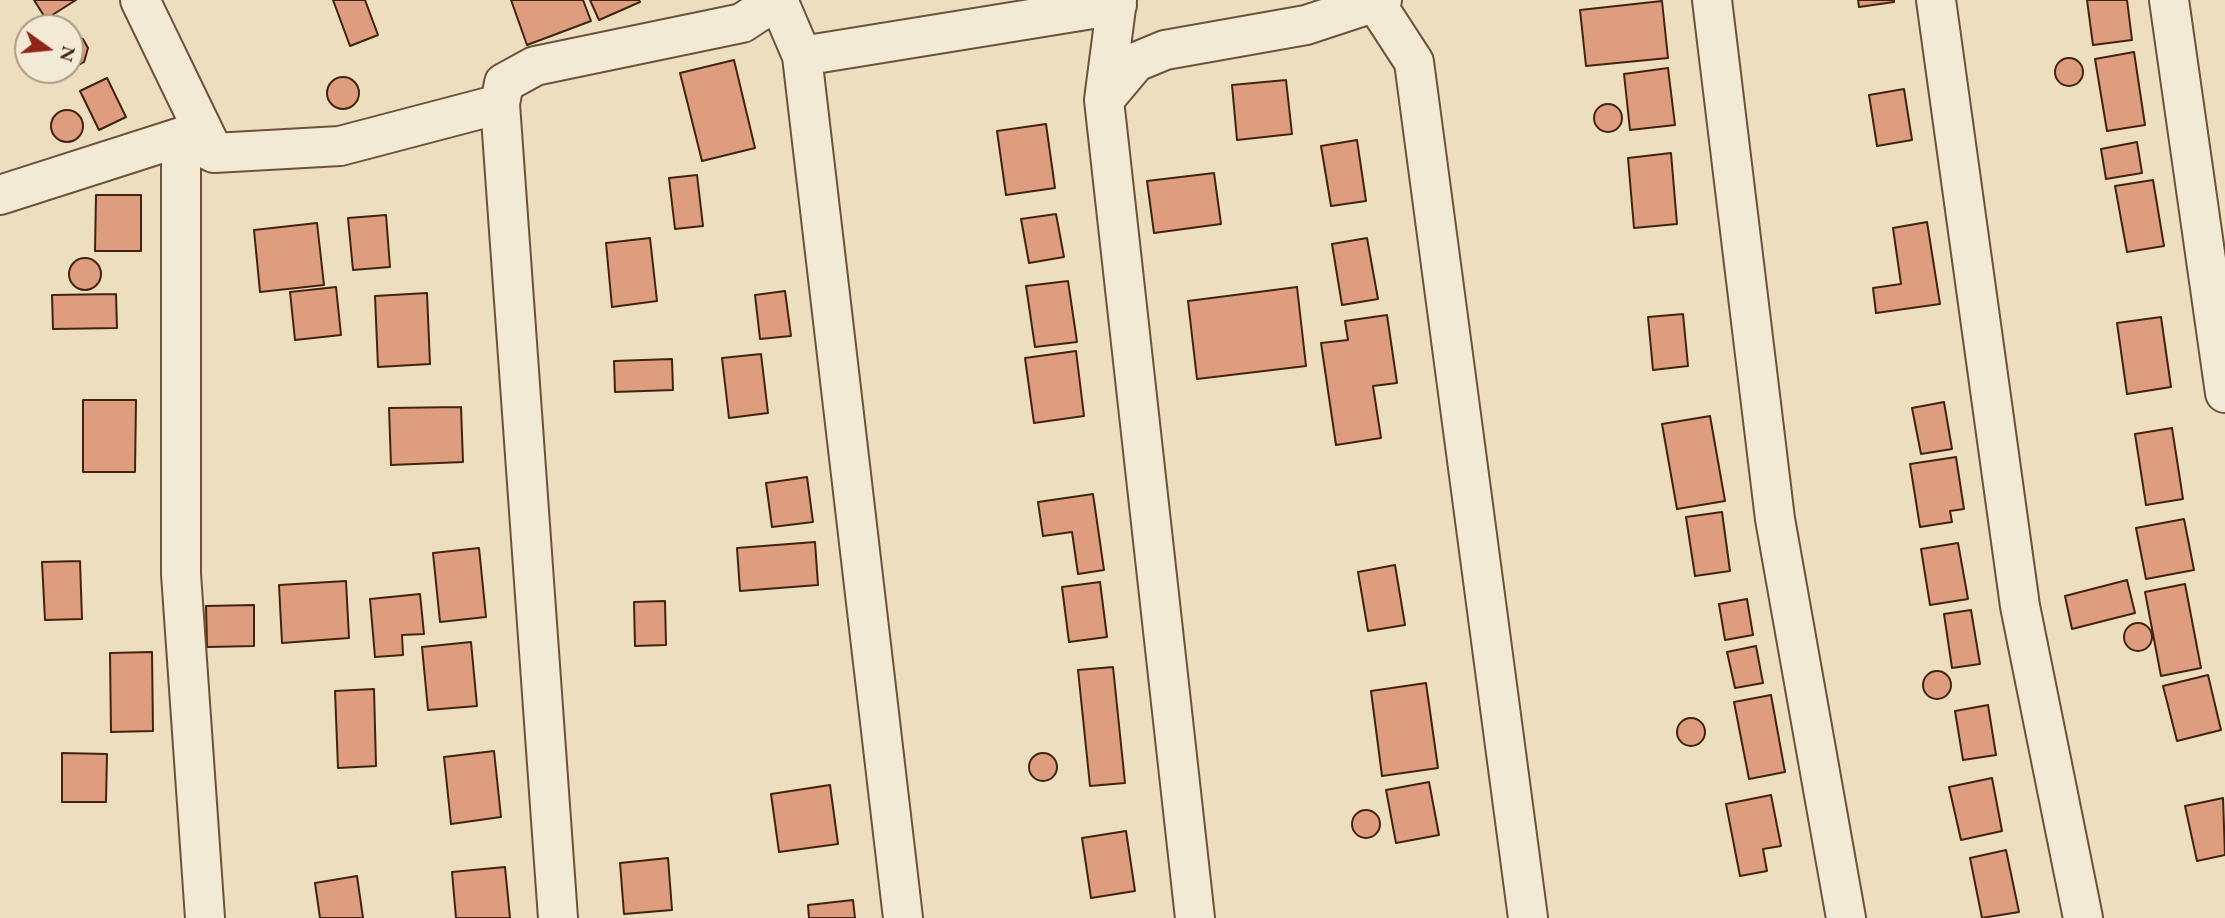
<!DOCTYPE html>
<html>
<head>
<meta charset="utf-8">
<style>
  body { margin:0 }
  #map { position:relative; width:2225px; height:918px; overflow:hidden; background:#eddebf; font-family:"EB Garamond",serif }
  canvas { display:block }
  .north { position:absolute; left:14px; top:14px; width:70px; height:70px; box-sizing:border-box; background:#f3ead5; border:2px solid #ac9a85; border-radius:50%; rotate:105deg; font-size:19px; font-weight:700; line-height:28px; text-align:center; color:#41230e }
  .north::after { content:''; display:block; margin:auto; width:24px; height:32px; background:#8f2418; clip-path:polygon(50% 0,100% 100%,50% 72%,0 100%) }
</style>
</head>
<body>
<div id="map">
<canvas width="2225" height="918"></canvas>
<div class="north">N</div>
</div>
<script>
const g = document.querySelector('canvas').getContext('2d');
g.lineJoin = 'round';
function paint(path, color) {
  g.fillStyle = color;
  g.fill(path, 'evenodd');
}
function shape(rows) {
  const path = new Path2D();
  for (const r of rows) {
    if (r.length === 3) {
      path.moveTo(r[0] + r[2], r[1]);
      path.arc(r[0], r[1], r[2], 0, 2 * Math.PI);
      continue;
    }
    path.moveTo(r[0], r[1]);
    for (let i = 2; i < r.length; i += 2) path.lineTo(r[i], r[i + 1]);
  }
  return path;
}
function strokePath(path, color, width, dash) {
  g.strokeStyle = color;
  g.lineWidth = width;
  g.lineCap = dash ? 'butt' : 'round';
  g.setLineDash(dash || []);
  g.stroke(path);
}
const building = shape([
  [34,0,76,0,46,19,34,0],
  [333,0,365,0,378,35,350,46,333,0],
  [511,0,583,0,591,21,527,45,511,0],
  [590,0,639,0,640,2,599,20,590,0],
  [1858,0,1894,0,1894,2,1859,7,1858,0],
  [2087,0,2127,0,2132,40,2093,45,2087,0],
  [1662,1,1668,58,1586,66,1580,10,1662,1],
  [70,36,83,39,88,48,84,62,75,67,70,68,70,36],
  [2134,52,2145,125,2107,131,2095,59,2134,52],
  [2069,72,14],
  [734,60,755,148,702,161,680,73,734,60],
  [1668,68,1675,125,1630,130,1624,74,1668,68],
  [343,93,16],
  [107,78,126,117,99,130,80,91,107,78],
  [1286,80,1292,134,1237,140,1232,85,1286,80],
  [1904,89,1912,140,1877,146,1869,95,1904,89],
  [1608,118,14],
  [67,126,16],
  [1046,124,1055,188,1006,195,997,131,1046,124],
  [1357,140,1366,201,1331,206,1321,146,1357,140],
  [2137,142,2142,173,2106,179,2101,149,2137,142],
  [1671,153,1677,224,1634,228,1628,158,1671,153],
  [1214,173,1221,224,1154,233,1147,181,1214,173],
  [697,175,703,226,675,229,669,178,697,175],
  [2153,180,2164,246,2127,252,2115,186,2153,180],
  [96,195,141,195,141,251,95,251,96,195],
  [1056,214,1064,257,1029,263,1021,219,1056,214],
  [386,215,390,267,353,270,348,218,386,215],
  [1927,222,1940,304,1876,313,1873,288,1901,284,1893,228,1927,222],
  [317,223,324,285,260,292,254,230,317,223],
  [650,238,657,301,612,307,606,243,650,238],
  [1367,238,1378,299,1342,305,1332,244,1367,238],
  [85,274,16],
  [1068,281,1077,342,1035,347,1026,286,1068,281],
  [336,287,341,335,295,340,290,292,336,287],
  [1297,287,1306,366,1197,379,1188,301,1297,287],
  [785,291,791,336,760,339,755,295,785,291],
  [427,293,430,364,378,367,375,296,427,293],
  [116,294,117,328,53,329,52,295,116,294],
  [1683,314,1688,366,1653,370,1648,317,1683,314],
  [1387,315,1397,383,1373,386,1381,438,1336,445,1321,343,1348,340,1345,321,1387,315],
  [2161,317,2171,387,2127,394,2117,323,2161,317],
  [1076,351,1084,416,1034,423,1025,358,1076,351],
  [761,354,768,413,729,418,722,358,761,354],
  [672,359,673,390,615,392,614,361,672,359],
  [83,400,136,400,135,472,83,472,83,400],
  [1944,402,1952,449,1921,454,1912,408,1944,402],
  [461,407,463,462,391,465,389,408,461,407],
  [1710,416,1725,501,1677,509,1662,424,1710,416],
  [2172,428,2183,499,2146,505,2135,434,2172,428],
  [1956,457,1964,509,1950,511,1952,522,1920,527,1910,464,1956,457],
  [807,477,813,522,772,527,766,483,807,477],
  [1093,494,1104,570,1078,574,1072,532,1043,536,1038,502,1093,494],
  [1722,512,1730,571,1695,576,1686,517,1722,512],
  [2184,519,2194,570,2146,579,2136,528,2184,519],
  [815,542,818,585,740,591,737,548,815,542],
  [1958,543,1968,599,1930,605,1921,549,1958,543],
  [479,548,486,617,440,622,433,553,479,548],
  [80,561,82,619,45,620,42,562,80,561],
  [1395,565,1405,625,1368,631,1358,572,1395,565],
  [2127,580,2135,613,2072,629,2065,596,2127,580],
  [346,581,349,638,282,643,279,585,346,581],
  [1100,582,1107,637,1069,642,1062,587,1100,582],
  [2185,584,2201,668,2161,676,2145,592,2185,584],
  [420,594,424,634,402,635,403,655,375,657,370,599,420,594],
  [1747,599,1753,635,1725,640,1719,604,1747,599],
  [665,601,666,645,635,646,634,602,665,601],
  [254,605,254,646,207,647,206,606,254,605],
  [1971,610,1980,664,1952,668,1944,614,1971,610],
  [2138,637,14],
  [471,642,477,706,428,710,422,647,471,642],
  [1756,646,1763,683,1735,688,1727,652,1756,646],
  [152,652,153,731,111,732,110,653,152,652],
  [1113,667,1125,783,1090,786,1078,670,1113,667],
  [1937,685,14],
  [2208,675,2221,730,2177,741,2163,686,2208,675],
  [1426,683,1438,768,1382,776,1371,691,1426,683],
  [374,689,376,766,338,768,335,691,374,689],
  [1771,695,1785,772,1749,779,1734,702,1771,695],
  [1988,705,1996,755,1963,760,1955,711,1988,705],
  [1691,732,14],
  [494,751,501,817,451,824,444,757,494,751],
  [62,753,107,754,106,802,62,802,62,753],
  [1043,767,14],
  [1992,778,2002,831,1961,840,1949,787,1992,778],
  [1429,782,1439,835,1396,843,1386,790,1429,782],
  [830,785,838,844,779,852,771,794,830,785],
  [1771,795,1781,846,1763,849,1767,871,1740,876,1726,804,1771,795],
  [2223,798,2225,855,2197,861,2185,806,2223,798],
  [1366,824,14],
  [1126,831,1135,891,1091,898,1082,838,1126,831],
  [2006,850,2019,912,1982,918,1970,858,2006,850],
  [668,858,672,910,624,914,620,863,668,858],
  [505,867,510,918,456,918,452,872,505,867],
  [357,876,363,918,320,918,315,883,357,876],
  [853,900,855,918,809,918,808,905,853,900]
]);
paint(building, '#df9d7f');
strokePath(building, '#41230e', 2);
const minor = shape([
  [140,0,214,153],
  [778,0,802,56,903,918],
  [1117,0,1104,100,1195,918],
  [1712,0,1775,519,1846,918],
  [1936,0,2020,606,2083,918],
  [2169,0,2225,393],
  [1375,2,1414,62,1528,918],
  [802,56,1117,5],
  [1104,100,1136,62,1165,50,1306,25,1382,0],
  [500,104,558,918],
  [181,137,181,574,205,918],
  [0,195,181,137,214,153,340,146,500,104,504,83,535,66,742,23,777,0]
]);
strokePath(minor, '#6c523a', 42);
strokePath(minor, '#f3ead5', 38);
</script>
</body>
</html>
